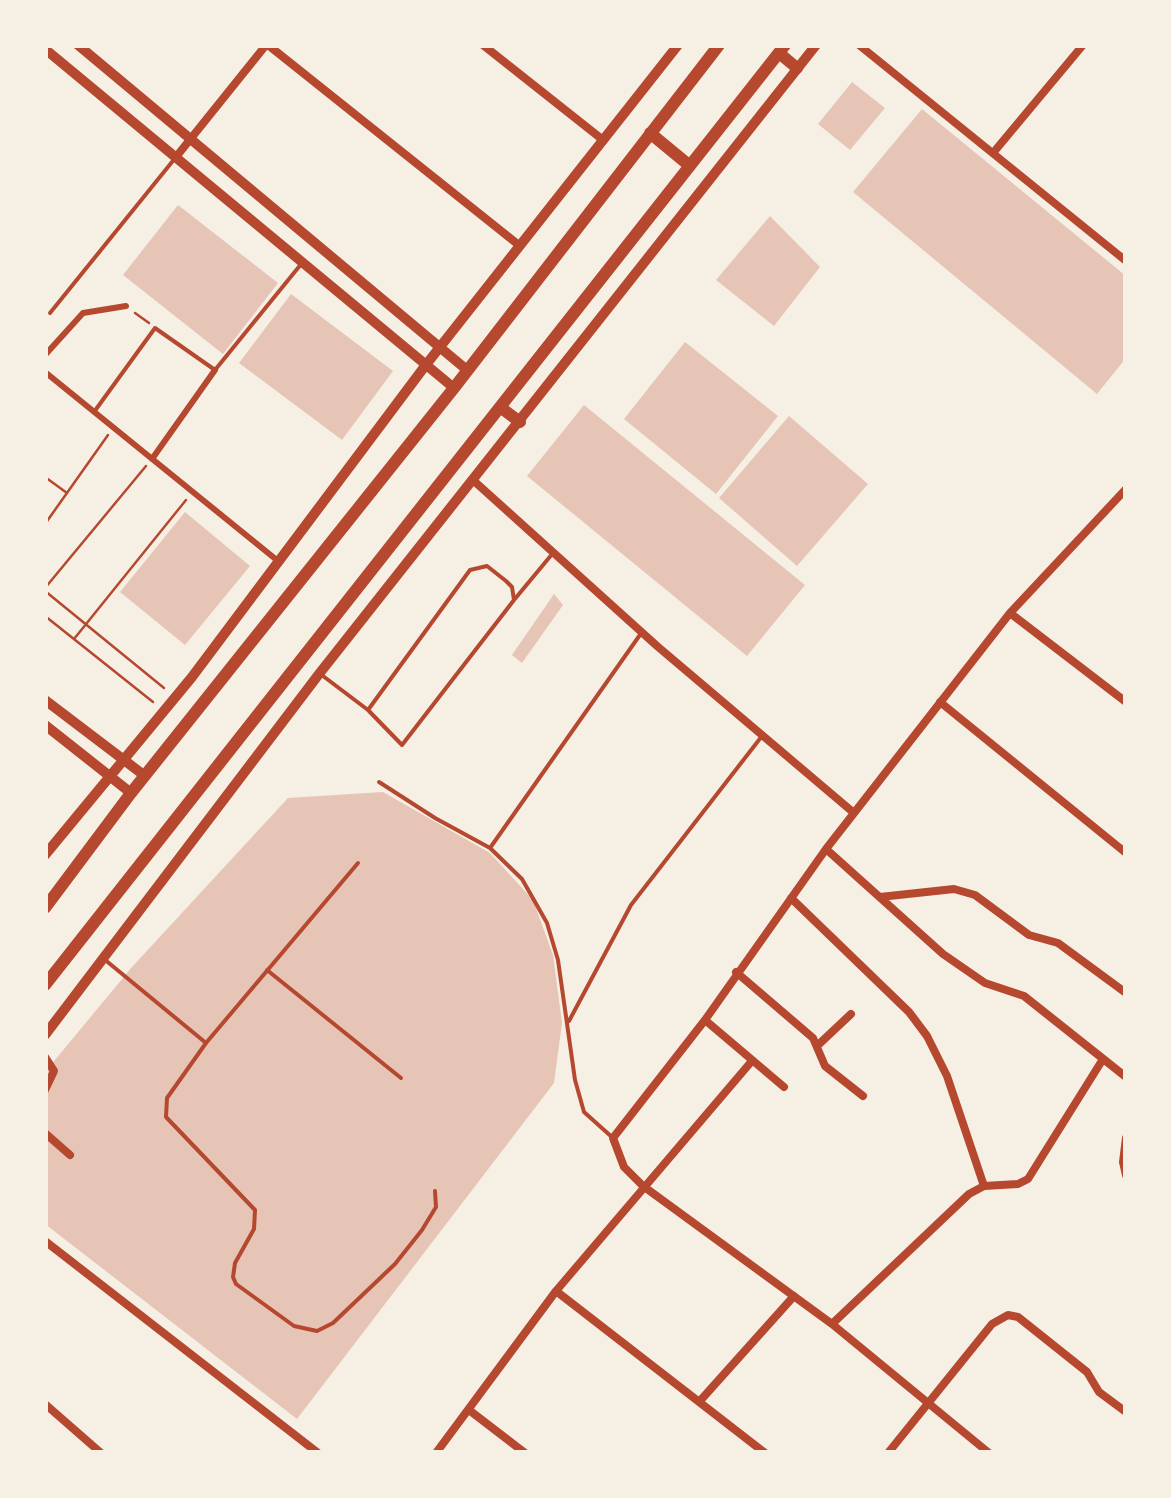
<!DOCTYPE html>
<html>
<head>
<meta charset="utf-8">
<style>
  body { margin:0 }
  #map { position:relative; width:1171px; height:1498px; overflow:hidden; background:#f6efe4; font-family:Rubik,sans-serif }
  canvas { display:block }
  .frame { position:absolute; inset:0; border:48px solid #f6efe4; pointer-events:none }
</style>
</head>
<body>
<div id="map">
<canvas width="1171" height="1498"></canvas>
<div class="frame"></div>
</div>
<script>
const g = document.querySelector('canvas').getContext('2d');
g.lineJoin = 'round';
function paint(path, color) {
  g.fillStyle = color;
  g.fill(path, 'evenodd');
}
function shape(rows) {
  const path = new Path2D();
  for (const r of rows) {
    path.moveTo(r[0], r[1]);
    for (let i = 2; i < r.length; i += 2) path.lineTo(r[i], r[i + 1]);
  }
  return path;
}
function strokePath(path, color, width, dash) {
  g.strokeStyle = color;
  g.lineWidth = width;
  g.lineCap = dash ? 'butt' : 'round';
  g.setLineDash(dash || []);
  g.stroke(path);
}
paint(shape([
  [852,82,885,108,850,150,818,124],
  [922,109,1126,276,1126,358,1097,394,853,192],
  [178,205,278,283,223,354,123,275],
  [770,216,820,267,774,326,716,280],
  [291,294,393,371,342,440,239,363],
  [685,342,778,416,716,494,624,419],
  [584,405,805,585,747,656,527,476],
  [789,416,868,484,797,566,719,498],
  [185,512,250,566,185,645,120,592],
  [554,594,563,605,522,663,512,655],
  [383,792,490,853,533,900,553,955,562,1023,554,1083,297,1419,45,1224,45,1072,132,967,288,798]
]), '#e6c5b7');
strokePath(shape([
  [135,313,149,323],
  [45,477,67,493],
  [45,524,108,435],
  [45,588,146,466],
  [45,591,164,688],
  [45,616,153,702],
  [74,639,186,500]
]), '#b5482f', 2.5);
strokePath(shape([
  [50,313,176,157],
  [94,412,155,328,215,370,302,263],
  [514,600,553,553],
  [323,676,368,710,402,745,514,600,512,587,506,581,487,566,470,570,368,710],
  [379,782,435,818,490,848,522,879,547,923,558,960,575,1080,584,1112,613,1138],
  [490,848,642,632],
  [104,959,206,1043,358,863],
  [267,970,401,1078],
  [569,1021,631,905,762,736],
  [206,1043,167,1098,166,1117,255,1210,254,1229,235,1263,233,1277,236,1284,294,1326,317,1331,333,1323,395,1264,422,1230,436,1207,435,1191]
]), '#b5482f', 4);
strokePath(shape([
  [45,355,83,313,126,306],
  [45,372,278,561],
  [152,459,215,370]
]), '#b5482f', 6);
strokePath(shape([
  [268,45,520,246],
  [483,45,603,140],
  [859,45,1126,261],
  [993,153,1083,45],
  [176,157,266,45],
  [474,481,657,646,854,813],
  [1010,613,1126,702],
  [940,702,1126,853],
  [826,849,943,954,985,983,1024,996,1126,1077],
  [880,897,954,889,975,895,1029,935,1058,943,1126,993],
  [791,898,909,1012,927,1036,947,1076,984,1186],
  [736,972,813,1038,825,1066,863,1096],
  [705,1020,784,1087],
  [817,1046,851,1014],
  [45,1057,54,1071,45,1090],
  [45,1133,70,1155],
  [1126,1138,1123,1162,1126,1175],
  [45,1241,318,1453],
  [556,1291,765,1453],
  [832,1324,969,1194,984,1186,1018,1184,1028,1179,1103,1059],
  [699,1402,794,1296],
  [45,1404,101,1453],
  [469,1410,525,1453],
  [436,1453,556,1291,751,1062],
  [888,1453,992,1324,1008,1315,1018,1317,1087,1372,1099,1392,1126,1412],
  [989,1453,832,1324,643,1186,624,1167,613,1138,705,1020,826,849,1010,613,1126,489]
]), '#b5482f', 8);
strokePath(shape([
  [78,45,467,370],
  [45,49,454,388],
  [45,700,145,776],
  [45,725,131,793],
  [45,855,192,677,425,366,678,45],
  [45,1035,319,674,816,45]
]), '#b5482f', 10);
strokePath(shape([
  [779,53,797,68],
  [650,133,690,166],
  [500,407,520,422],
  [45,908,131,793,454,388,719,45],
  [45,985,785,45]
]), '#b5482f', 12);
</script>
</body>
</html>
